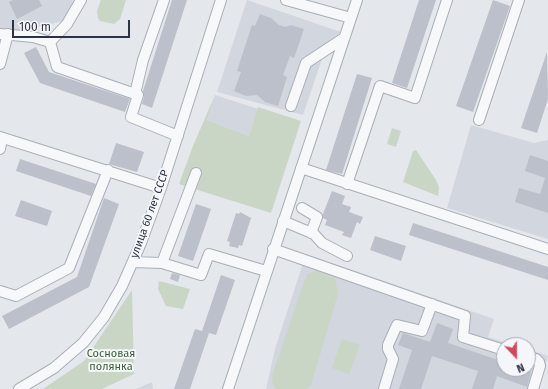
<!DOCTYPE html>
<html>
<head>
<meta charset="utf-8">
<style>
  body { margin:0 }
  #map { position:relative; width:548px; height:389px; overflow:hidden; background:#e4e7ec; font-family:"Fira Sans",sans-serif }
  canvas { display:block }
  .north { position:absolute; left:496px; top:337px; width:40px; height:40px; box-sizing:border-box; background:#f4f6f9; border:1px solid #a4a8b1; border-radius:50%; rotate:158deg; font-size:11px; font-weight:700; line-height:16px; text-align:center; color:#2b3445 }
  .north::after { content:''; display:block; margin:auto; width:14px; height:18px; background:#d1495b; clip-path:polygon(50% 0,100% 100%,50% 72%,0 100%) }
  .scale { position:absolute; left:12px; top:20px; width:118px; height:18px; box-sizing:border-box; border:2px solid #2b3445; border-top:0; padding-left:5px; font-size:12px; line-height:14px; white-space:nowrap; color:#2b3445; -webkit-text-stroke:3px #f4f6f9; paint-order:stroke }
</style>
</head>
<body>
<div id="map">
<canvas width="548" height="389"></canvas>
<div class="north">N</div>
<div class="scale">100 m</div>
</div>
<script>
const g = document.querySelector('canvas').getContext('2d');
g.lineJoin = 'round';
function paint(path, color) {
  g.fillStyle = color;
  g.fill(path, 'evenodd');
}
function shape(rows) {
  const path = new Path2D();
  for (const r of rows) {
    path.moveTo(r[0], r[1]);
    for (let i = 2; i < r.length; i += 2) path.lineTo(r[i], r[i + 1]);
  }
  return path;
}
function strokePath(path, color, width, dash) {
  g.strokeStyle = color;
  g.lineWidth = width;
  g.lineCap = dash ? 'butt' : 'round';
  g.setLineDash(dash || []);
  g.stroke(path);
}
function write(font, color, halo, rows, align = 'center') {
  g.font = font + ' "Fira Sans",sans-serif';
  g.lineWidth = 4;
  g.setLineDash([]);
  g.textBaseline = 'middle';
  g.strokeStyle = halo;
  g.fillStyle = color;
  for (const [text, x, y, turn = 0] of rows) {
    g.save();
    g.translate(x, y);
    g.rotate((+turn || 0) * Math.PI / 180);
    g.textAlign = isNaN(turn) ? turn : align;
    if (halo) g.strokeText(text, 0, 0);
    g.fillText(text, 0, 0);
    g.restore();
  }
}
paint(shape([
  [0,0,73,0,67,20,17,32,0,28],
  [247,0,341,32,327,44,303,115,217,92],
  [215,95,258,109,249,136,207,120],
  [471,125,534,143,548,140,548,239,447,208],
  [306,254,494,319,488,337,514,345,504,345,504,369,528,369,528,349,548,356,538,389,266,389,275,349],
  [152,382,153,389,136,389]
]), '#d2d6de');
paint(shape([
  [101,0,126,0,120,19,114,24,100,21,98,18,97,11],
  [215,95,207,120,249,136,258,107,301,121,271,213,179,184,193,146],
  [392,128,401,131,396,147,387,144],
  [416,150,436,180,439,187,438,196,403,182,413,151],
  [318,270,329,271,335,277,338,294,311,385,307,389,276,389,273,385,272,376,304,282,308,274],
  [159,281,190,289,183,309,166,306,158,289],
  [132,290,134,374,102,389,43,389,84,361],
  [342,339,360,345,349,374,332,368]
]), '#c9d6c5');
paint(shape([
  [13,0,39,0,42,6,17,19,9,2],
  [172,0,187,0,152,108,142,104,144,97,143,91],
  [419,0,436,0,407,88,392,83],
  [493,0,510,6,473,112,456,106],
  [260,14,271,18,279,25,285,27,291,25,304,29,294,58,290,56,283,75,287,77,278,106,265,102,257,95,246,96,234,91,241,72,237,71,252,25,255,26],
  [36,47,49,72,130,99,125,112,40,83,24,53],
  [547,52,548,99,537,133,521,128],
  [357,74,372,78,342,174,326,170],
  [116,143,144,152,137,172,109,164],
  [530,155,548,161,548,213,515,202,519,188,540,194,545,178,525,171],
  [20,159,96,184,91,196,16,171],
  [332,191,345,196,342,204,351,207,349,212,363,217,360,224,357,222,351,238,342,235,344,232,325,225,327,220,323,218,323,214],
  [104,198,119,204,89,287,9,329,2,316,77,277],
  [21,200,52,211,47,226,15,216],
  [196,204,211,209,193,261,178,256],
  [240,212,251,218,242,246,239,245,238,248,229,246,230,242,227,241,236,213,239,214],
  [413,223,548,267,548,280,409,235],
  [375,236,406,246,401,261,370,250],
  [172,273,180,275,178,282,170,279],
  [221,275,235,280,216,335,209,333,190,389,174,389,195,329,202,331],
  [437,323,453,329,448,343,504,362,504,369,524,369,531,372,527,387,497,376,493,389,472,389,478,371,432,356,421,389,399,389,412,350,398,345,403,333,430,342]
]), '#bbc0ca');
const minor = shape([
  [286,0,351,18],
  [0,34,33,37,50,42,57,67,138,95,131,117,178,136],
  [50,42,67,24,81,0],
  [0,64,8,34],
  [135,94,143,60,164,0],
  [291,106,306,63,344,38],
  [479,120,519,0],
  [0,137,161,188],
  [0,149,2,138],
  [301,168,548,249],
  [347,184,380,86,415,98,447,0],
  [302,208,317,217,311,233],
  [283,221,314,234,322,243,347,256],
  [273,249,465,316,463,337,504,350],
  [133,262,162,263,201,275,209,254,266,271],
  [162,263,196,173],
  [0,291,16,296,69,268,108,170],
  [528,357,536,359,539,362,540,366,533,389],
  [19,389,54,368,83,343,104,317,122,286,141,243,161,188,221,0],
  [228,389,357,0],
  [384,389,393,359,388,349,388,345,397,325,422,331,432,304]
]);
strokePath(minor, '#a9aeb7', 12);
strokePath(minor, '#f7f8fa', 10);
write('11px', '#2b3445', '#f4f6f9', [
  ["улица 60 лет СССР",150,214,-70]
]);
write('11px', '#3f6138', '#f4f6f9', [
  ["Сосновая",111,354],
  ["полянка",111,367]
]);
</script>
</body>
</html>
